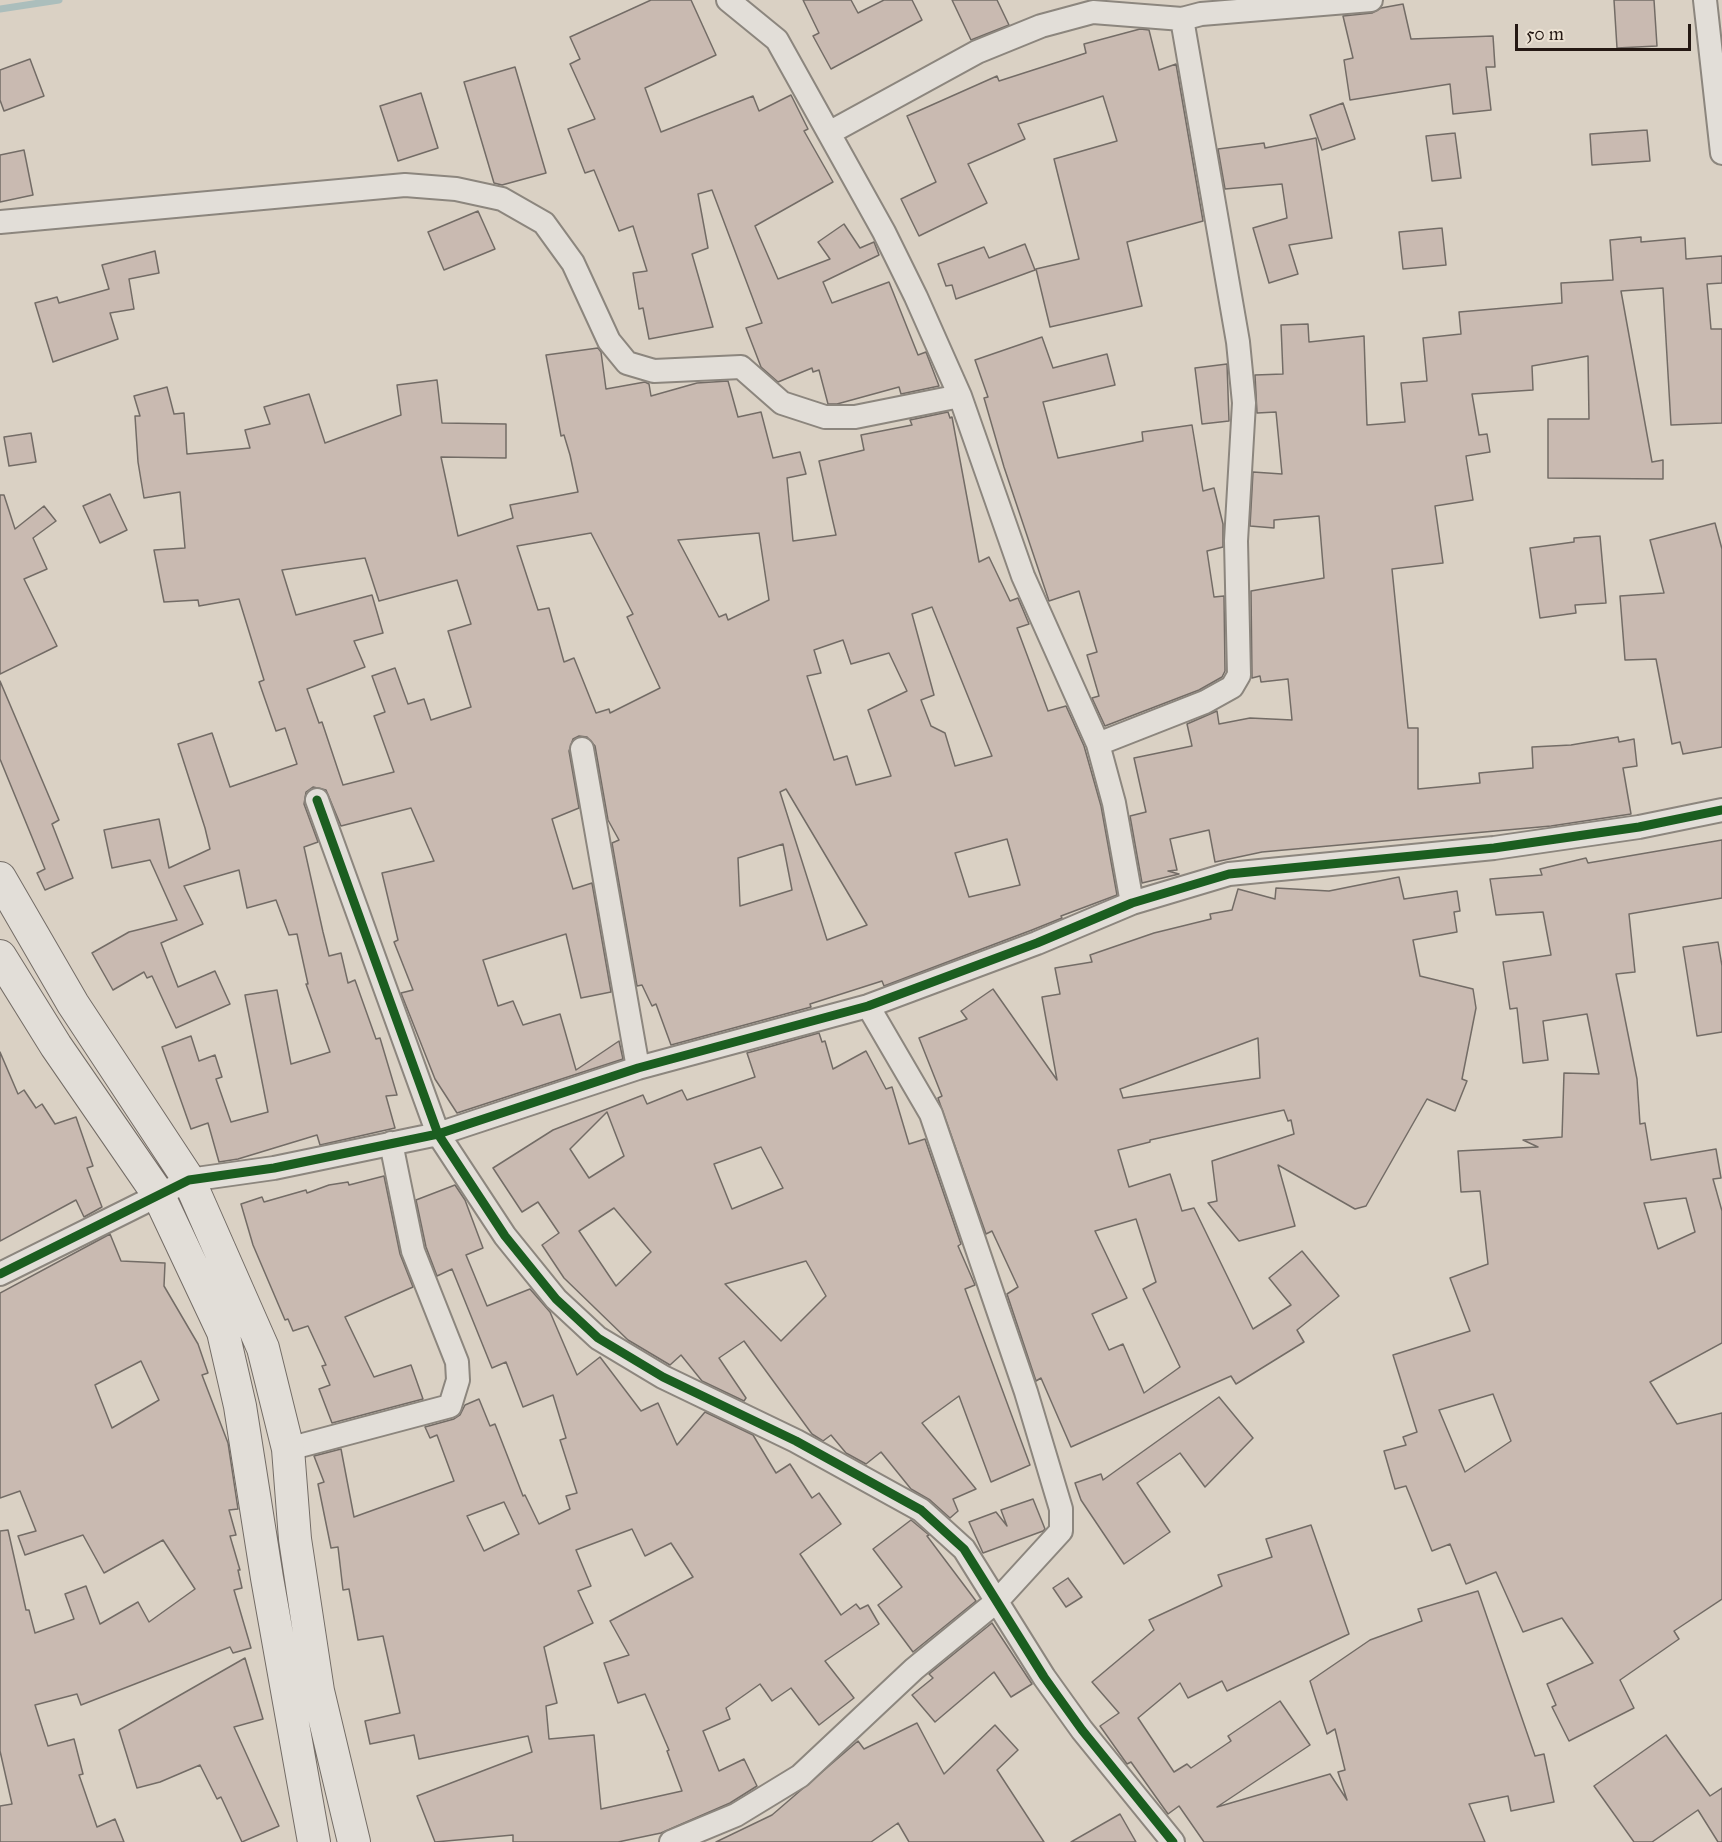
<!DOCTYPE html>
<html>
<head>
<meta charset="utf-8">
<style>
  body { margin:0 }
  #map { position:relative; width:1722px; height:1842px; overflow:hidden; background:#dad1c4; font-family:"IM FELL Great Primer",serif }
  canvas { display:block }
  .scale { position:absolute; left:1515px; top:24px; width:176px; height:27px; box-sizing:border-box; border:3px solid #241813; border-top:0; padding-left:8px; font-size:18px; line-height:21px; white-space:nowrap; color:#241813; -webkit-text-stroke:4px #ece2d3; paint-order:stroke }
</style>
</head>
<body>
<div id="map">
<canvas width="1722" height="1842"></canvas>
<div class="scale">50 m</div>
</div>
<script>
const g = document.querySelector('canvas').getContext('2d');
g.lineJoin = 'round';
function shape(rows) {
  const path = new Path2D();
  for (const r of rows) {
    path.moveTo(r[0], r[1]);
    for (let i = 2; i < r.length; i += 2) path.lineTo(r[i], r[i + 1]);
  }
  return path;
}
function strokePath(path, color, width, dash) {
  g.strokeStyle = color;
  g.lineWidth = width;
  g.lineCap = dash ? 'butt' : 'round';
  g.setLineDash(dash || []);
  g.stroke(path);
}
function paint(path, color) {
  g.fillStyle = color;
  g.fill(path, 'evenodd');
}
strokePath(shape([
  [0,9,59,0]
]), '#abbebc', 7);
const building = shape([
  [651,0,691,0,716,55,645,88,661,132,753,96,759,111,791,95,808,129,804,131,833,182,755,226,778,279,830,259,818,242,844,224,860,248,874,242,879,255,823,282,832,303,889,282,918,355,926,352,939,386,901,394,899,387,837,404,828,404,819,370,813,372,812,368,778,382,761,367,746,328,762,323,712,190,698,194,708,248,692,254,713,327,649,339,643,308,639,309,633,273,647,271,633,226,619,231,594,170,585,173,568,129,595,119,570,64,580,59,570,37,651,0],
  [803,0,851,0,858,13,884,0,912,0,922,20,831,69,813,36,819,33,803,0],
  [952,0,997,0,1009,25,971,40,952,0],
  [1614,0,1654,0,1657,46,1617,48,1614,0],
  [1403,4,1411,39,1493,36,1495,67,1486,67,1491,110,1453,114,1450,84,1350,100,1344,60,1353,58,1343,16,1372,13,1381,8,1403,4],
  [1140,29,1149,30,1159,70,1176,64,1203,221,1127,242,1142,306,1050,327,1036,269,1079,259,1054,159,1117,141,1103,96,1018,124,1025,139,968,164,987,203,919,236,901,199,936,182,907,116,997,76,999,81,1086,53,1084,44,1140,29],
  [30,59,44,96,4,111,0,100,0,70,30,59],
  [515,67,546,173,502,185,494,183,464,82,515,67],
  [421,93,438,148,398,161,380,106,421,93],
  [1343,103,1355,139,1322,150,1310,115,1343,103],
  [1647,130,1650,161,1592,165,1590,134,1647,130],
  [1455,133,1461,178,1432,181,1426,136,1455,133],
  [1316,138,1332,238,1289,245,1298,274,1269,283,1253,228,1287,218,1282,184,1225,189,1218,149,1264,143,1265,148,1316,138],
  [24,150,33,195,0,202,0,155,24,150],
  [478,211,495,249,444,270,428,232,478,211],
  [1442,228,1446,265,1403,269,1399,232,1442,228],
  [1641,237,1641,242,1685,238,1686,259,1722,256,1722,283,1707,284,1711,329,1722,329,1722,423,1671,425,1663,288,1621,291,1652,462,1663,460,1663,479,1548,478,1548,419,1589,419,1588,356,1532,366,1533,390,1472,394,1479,435,1487,434,1490,452,1466,456,1473,500,1435,506,1443,563,1392,569,1408,728,1418,728,1418,789,1480,783,1479,773,1533,768,1532,747,1571,745,1618,737,1619,742,1634,739,1637,766,1623,768,1631,814,1551,826,1262,852,1215,862,1209,830,1170,839,1177,870,1168,871,1179,874,1142,883,1130,816,1146,812,1134,758,1192,746,1187,724,1217,711,1219,724,1250,718,1292,720,1288,679,1261,682,1260,676,1252,678,1251,591,1324,578,1319,516,1274,520,1274,528,1250,526,1253,472,1282,474,1276,412,1257,413,1255,375,1283,374,1281,325,1308,324,1309,342,1364,336,1367,425,1405,422,1401,383,1427,381,1423,338,1461,334,1459,312,1562,303,1561,283,1613,280,1610,240,1641,237],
  [1025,244,1035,270,956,299,952,285,946,286,938,264,984,247,989,258,1025,244],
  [155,251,159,273,129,279,134,309,110,313,118,339,53,362,35,303,57,297,59,303,109,289,102,265,155,251],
  [1042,337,1053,368,1107,354,1115,385,1043,402,1058,458,1143,441,1142,432,1192,425,1203,491,1214,488,1223,524,1223,547,1207,551,1214,597,1224,596,1225,671,1222,677,1199,690,1105,726,1092,698,1099,696,1087,655,1097,652,1079,591,1049,601,1004,467,984,398,988,397,975,360,1042,337],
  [598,348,601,352,606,389,645,382,649,384,651,396,697,383,728,381,738,417,761,412,773,458,800,452,806,474,787,478,793,541,836,535,819,461,864,450,861,435,912,425,910,420,948,412,950,418,952,417,979,562,989,557,1010,601,1018,598,1029,624,1017,628,1048,711,1066,706,1084,746,1101,806,1117,895,1061,916,1062,918,1032,930,884,986,882,981,810,1004,811,1007,671,1045,656,1004,652,1006,642,985,637,986,612,843,619,840,608,820,595,746,587,737,579,736,573,739,569,751,579,808,552,819,573,889,592,883,611,992,581,998,566,934,483,960,498,1006,513,1001,523,1025,560,1014,576,1070,619,1041,623,1059,457,1113,435,1079,401,993,413,990,394,942,398,940,382,873,434,861,411,808,341,826,326,790,313,787,306,792,304,804,318,842,304,847,323,932,329,956,341,953,348,983,355,980,376,1039,380,1038,397,1095,386,1096,395,1128,320,1145,317,1135,238,1159,219,1162,208,1123,191,1129,162,1047,191,1036,199,1061,215,1055,222,1077,216,1079,231,1122,268,1112,245,995,277,990,291,1064,330,1052,306,984,308,984,297,934,289,935,276,900,247,908,239,870,184,886,203,924,161,943,178,987,215,971,230,1004,176,1028,152,976,147,978,144,972,113,990,92,953,129,932,177,920,150,860,112,868,104,830,159,819,169,868,210,849,205,828,178,744,212,733,230,787,297,764,285,728,276,731,259,682,264,680,239,599,199,606,198,600,164,602,154,550,185,548,180,492,144,498,138,462,135,416,140,416,134,396,167,387,174,414,184,413,187,454,250,448,245,430,270,424,264,407,309,394,325,443,401,415,397,385,437,380,442,423,506,424,506,458,441,457,458,536,513,518,510,505,578,492,570,455,564,435,561,436,546,355,598,348],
  [591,533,633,614,627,617,660,688,610,713,609,709,596,713,574,658,564,662,549,608,538,610,517,546,591,533],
  [759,533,769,600,728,620,726,614,719,617,678,540,759,533],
  [365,558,379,601,457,580,471,624,448,631,471,707,431,720,424,699,408,704,395,668,372,676,385,712,374,716,394,772,343,785,322,722,319,723,307,689,365,667,354,641,383,633,372,595,296,615,282,570,365,558],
  [932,607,992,756,955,766,945,733,931,726,921,700,934,695,912,614,932,607],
  [843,640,851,664,889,653,907,691,868,710,891,776,856,785,847,756,834,760,807,676,821,673,814,650,843,640],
  [786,789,867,925,827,940,780,792,786,789],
  [1007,839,1020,885,969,897,955,853,1007,839],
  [783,844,792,890,740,906,738,858,783,844],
  [1227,364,1229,421,1202,424,1195,368,1227,364],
  [31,433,36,462,9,466,4,437,31,433],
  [110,494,127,530,100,543,83,506,110,494],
  [0,495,4,495,15,529,44,506,56,521,33,538,47,569,24,579,57,646,0,674,0,495],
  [1715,523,1722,549,1722,747,1683,754,1680,742,1672,744,1656,659,1625,660,1620,596,1664,593,1650,540,1715,523],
  [1600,536,1606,603,1575,605,1576,613,1540,618,1530,548,1574,542,1574,538,1600,536],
  [0,681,59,820,52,824,73,878,45,890,37,873,45,869,0,759,0,681],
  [1722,840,1722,898,1629,914,1635,972,1616,974,1637,1079,1640,1124,1645,1123,1651,1160,1716,1149,1721,1178,1713,1179,1722,1211,1722,1343,1650,1382,1677,1424,1722,1413,1722,1599,1674,1631,1679,1639,1620,1680,1634,1708,1569,1741,1552,1707,1556,1705,1547,1684,1593,1663,1562,1618,1523,1632,1496,1572,1466,1584,1450,1544,1432,1551,1406,1486,1395,1489,1384,1451,1406,1445,1403,1437,1417,1432,1393,1355,1470,1331,1450,1278,1488,1264,1480,1191,1461,1192,1458,1151,1538,1147,1523,1140,1562,1137,1564,1073,1599,1074,1587,1014,1543,1021,1548,1060,1523,1063,1517,1008,1510,1009,1503,962,1551,955,1543,912,1496,915,1490,879,1542,875,1540,869,1586,858,1588,863,1722,840],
  [1686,1198,1695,1232,1658,1249,1644,1203,1686,1198],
  [1493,1394,1511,1441,1465,1472,1439,1410,1493,1394],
  [1399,877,1404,899,1457,891,1460,911,1454,912,1457,932,1413,940,1420,976,1473,989,1476,1008,1462,1079,1467,1081,1455,1111,1427,1099,1366,1206,1355,1209,1278,1165,1295,1226,1239,1241,1208,1203,1217,1201,1212,1161,1294,1134,1291,1120,1288,1121,1284,1110,1150,1140,1150,1142,1118,1150,1129,1187,1170,1174,1182,1211,1194,1208,1253,1329,1291,1305,1269,1278,1302,1251,1339,1296,1297,1330,1304,1342,1236,1384,1231,1376,1071,1447,1041,1378,1036,1381,1007,1294,1018,1287,992,1231,986,1234,938,1098,942,1096,919,1038,967,1019,961,1011,993,989,1057,1080,1042,997,1060,994,1055,968,1092,962,1090,955,1154,933,1211,919,1210,914,1232,910,1238,889,1275,899,1276,888,1329,891,1399,877],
  [1258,1038,1260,1078,1123,1098,1120,1089,1258,1038],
  [1136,1219,1156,1282,1143,1289,1180,1367,1144,1393,1123,1344,1109,1350,1092,1314,1127,1298,1095,1231,1136,1219],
  [1718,942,1722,966,1722,1032,1697,1036,1683,947,1718,942],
  [819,1033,822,1042,825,1041,833,1069,866,1051,886,1089,892,1087,909,1144,925,1139,961,1244,958,1246,975,1285,965,1289,1030,1465,991,1482,959,1396,922,1423,976,1489,953,1499,958,1511,950,1518,930,1500,911,1489,881,1452,866,1464,846,1453,831,1435,823,1441,812,1434,744,1341,719,1358,746,1398,744,1401,702,1381,681,1355,670,1365,628,1340,564,1278,542,1245,559,1233,538,1202,522,1212,493,1168,553,1130,643,1095,647,1104,682,1090,687,1100,755,1077,747,1053,819,1033],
  [607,1112,624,1156,589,1178,570,1149,607,1112],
  [761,1147,783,1188,732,1209,714,1164,761,1147],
  [614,1208,651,1252,616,1286,579,1231,614,1208],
  [806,1261,826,1296,781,1341,725,1284,806,1261],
  [0,1052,18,1094,24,1090,36,1108,42,1104,55,1124,76,1117,93,1166,87,1168,102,1207,84,1217,76,1200,0,1241,0,1052],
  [384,1176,400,1254,413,1287,345,1317,374,1377,411,1365,423,1399,332,1423,319,1389,330,1385,322,1366,326,1365,308,1326,293,1331,288,1319,285,1320,253,1245,241,1204,262,1197,264,1202,306,1190,307,1193,329,1185,348,1182,349,1185,384,1176],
  [455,1185,465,1200,483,1248,466,1255,487,1306,530,1289,550,1312,577,1375,600,1357,641,1411,658,1403,677,1445,705,1412,753,1435,776,1473,790,1464,812,1498,819,1493,841,1524,800,1554,841,1615,856,1604,860,1609,868,1605,879,1624,825,1661,854,1698,819,1725,791,1688,772,1701,760,1684,726,1708,730,1719,703,1731,719,1771,744,1759,757,1786,730,1803,661,1833,618,1842,513,1842,513,1835,435,1842,417,1796,532,1752,528,1736,419,1759,414,1735,370,1744,365,1721,400,1713,383,1636,358,1640,349,1589,343,1590,338,1547,331,1548,318,1484,324,1482,314,1456,341,1449,354,1517,454,1481,437,1435,430,1438,425,1427,454,1419,460,1415,465,1405,479,1399,490,1426,495,1424,523,1496,525,1495,539,1524,570,1509,566,1496,577,1493,560,1440,566,1438,553,1395,523,1407,506,1362,492,1368,452,1269,437,1276,426,1247,416,1200,455,1185],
  [504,1502,519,1534,484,1551,467,1516,504,1502],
  [632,1529,645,1556,671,1543,693,1577,610,1621,629,1655,604,1663,618,1703,645,1694,669,1750,667,1751,682,1791,601,1809,594,1735,549,1739,546,1706,557,1703,544,1647,593,1623,578,1591,591,1586,576,1550,632,1529],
  [110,1234,121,1261,165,1263,164,1286,198,1344,208,1373,202,1375,228,1443,238,1509,229,1510,236,1535,230,1536,240,1570,238,1570,242,1588,234,1590,251,1648,233,1653,230,1647,81,1705,77,1694,35,1705,48,1746,74,1739,83,1774,79,1775,97,1827,115,1819,124,1842,0,1842,0,1806,12,1804,0,1751,0,1531,8,1530,26,1610,29,1610,35,1633,74,1619,65,1594,86,1586,100,1624,138,1602,149,1622,195,1589,163,1540,104,1573,83,1535,25,1555,18,1536,36,1531,20,1491,0,1498,0,1293,110,1234],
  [141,1361,159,1400,112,1428,95,1385,141,1361],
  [1219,1397,1253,1438,1205,1487,1180,1453,1137,1483,1170,1532,1124,1564,1081,1500,1075,1483,1101,1474,1103,1480,1219,1397],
  [1033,1499,1045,1529,1043,1531,983,1553,969,1522,996,1512,1007,1526,1001,1510,1033,1499],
  [911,1520,929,1535,927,1536,976,1601,913,1652,878,1605,902,1587,873,1549,911,1520],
  [1311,1525,1349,1634,1227,1691,1222,1681,1188,1698,1180,1683,1138,1718,1174,1772,1187,1764,1191,1768,1231,1741,1228,1736,1280,1701,1310,1745,1217,1807,1330,1774,1347,1800,1338,1772,1345,1770,1335,1729,1327,1734,1310,1681,1370,1640,1422,1621,1418,1609,1478,1591,1535,1756,1544,1754,1554,1802,1511,1811,1508,1796,1469,1804,1485,1842,1204,1842,1179,1806,1168,1814,1131,1762,1127,1764,1100,1726,1119,1713,1092,1682,1154,1630,1149,1620,1222,1586,1218,1575,1272,1557,1266,1539,1311,1525],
  [1068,1578,1082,1597,1066,1607,1053,1588,1068,1578],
  [992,1623,1032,1684,1011,1697,994,1672,935,1722,912,1695,933,1678,929,1674,992,1623],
  [245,1658,263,1719,234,1727,279,1826,242,1842,221,1797,217,1799,200,1765,160,1782,137,1788,119,1730,245,1658],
  [917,1723,944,1774,995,1725,1018,1750,997,1770,1044,1842,909,1842,898,1823,871,1842,716,1842,772,1815,858,1741,864,1749,917,1723],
  [1666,1735,1710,1796,1722,1788,1722,1842,1718,1842,1698,1810,1652,1842,1634,1842,1594,1786,1666,1735],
  [1120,1814,1136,1842,1071,1842,1120,1814]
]);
paint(building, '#c9bab1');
strokePath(building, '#736c66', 1.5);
const minor = shape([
  [728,0,777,40,884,232,916,297,960,396,1023,576,1098,744,1114,803,1132,903],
  [1705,0,1722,153],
  [829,133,977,52,1041,26,1093,12,1182,19,1201,14,1371,0],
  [0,222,405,185,456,189,502,199,544,223,573,263,609,341,627,363,654,371,741,367,782,403,825,417,855,417,960,396],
  [1098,744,1205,702,1232,687,1239,675,1236,541,1244,403,1238,342,1182,19],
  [582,749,638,1068],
  [317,800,438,1134,505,1236,556,1299,598,1338,663,1377,796,1441,921,1510,964,1549,1044,1677,1082,1730,1173,1842],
  [0,1274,189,1180,274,1168,438,1134,638,1068,868,1006,1037,943,1132,903,1229,874,1494,848,1639,827,1722,810],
  [288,1449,450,1406,458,1380,457,1362,413,1251,391,1143],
  [671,1842,736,1815,800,1776,914,1669,997,1601,1061,1531,1061,1509,1026,1392,931,1114,868,1006]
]);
const secondary = shape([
  [0,878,73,1004,189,1180,263,1348,288,1449,295,1539,318,1691,354,1842],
  [0,956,56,1046,158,1194,223,1332,240,1406,267,1578,314,1842]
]);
strokePath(minor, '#8c867e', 26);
strokePath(secondary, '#736c66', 34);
strokePath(minor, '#e2ded8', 22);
strokePath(secondary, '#e2ded8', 32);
strokePath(shape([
  [317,800,438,1134,505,1236,556,1299,598,1338,663,1377,796,1441,921,1510,964,1549,1044,1677,1082,1730,1173,1842],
  [0,1274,189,1180,274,1168,438,1134,638,1068,868,1006,1037,943,1132,903,1229,874,1494,848,1639,827,1722,810]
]), '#1b5e20', 9);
</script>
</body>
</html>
